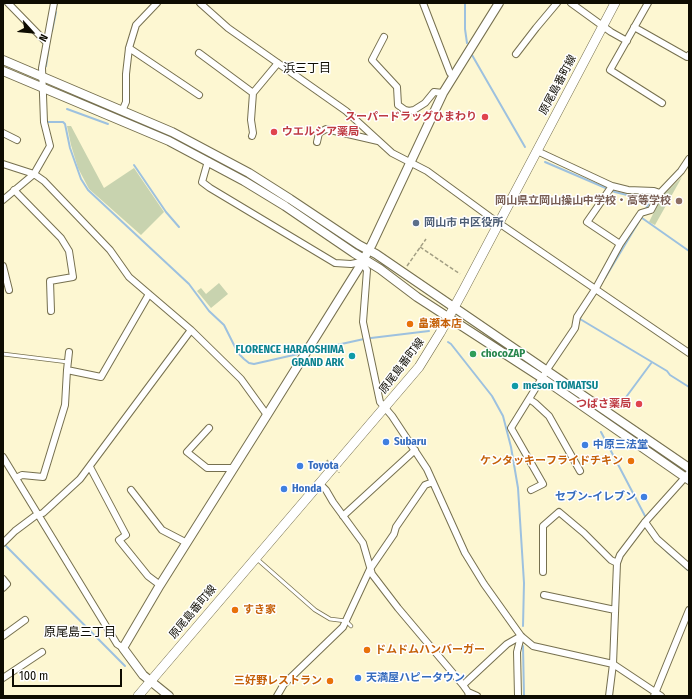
<!DOCTYPE html>
<html>
<head>
<meta charset="utf-8">
<style>
  body { margin:0 }
  #map { position:relative; width:692px; height:699px; overflow:hidden; background:#fdf7d2; font-family:"Fira Sans Condensed",sans-serif }
  canvas { display:block }
  .frame { position:absolute; inset:0; border:4px solid #0e0c02; pointer-events:none }
  .north { position:absolute; left:12px; top:12px; width:40px; height:40px; -webkit-text-stroke:3px #fff; paint-order:stroke; rotate:117deg; font-size:11px; font-weight:700; line-height:16px; text-align:center; color:#0e0c02 }
  .north::after { content:''; display:block; margin:auto; width:14px; height:18px; background:#0e0c02; clip-path:polygon(50% 0,100% 100%,50% 72%,0 100%) }
  .scale { position:absolute; left:12px; top:669px; width:110px; height:18px; box-sizing:border-box; border:2px solid #0e0c02; border-top:0; padding-left:5px; font-size:12px; line-height:14px; white-space:nowrap; color:#0e0c02; -webkit-text-stroke:3px #fff; paint-order:stroke }
</style>
</head>
<body>
<div id="map">
<canvas width="692" height="699"></canvas>
<div class="frame"></div>
<div class="north">N</div>
<div class="scale">100 m</div>
</div>
<script>
const g = document.querySelector('canvas').getContext('2d');
g.lineJoin = 'round';
function paint(path, color) {
  g.fillStyle = color;
  g.fill(path, 'evenodd');
}
function shape(rows) {
  const path = new Path2D();
  for (const r of rows) {
    path.moveTo(r[0], r[1]);
    for (let i = 2; i < r.length; i += 2) path.lineTo(r[i], r[i + 1]);
  }
  return path;
}
function strokePath(path, color, width, dash) {
  g.strokeStyle = color;
  g.lineWidth = width;
  g.lineCap = dash ? 'butt' : 'round';
  g.setLineDash(dash || []);
  g.stroke(path);
}
function write(font, color, halo, rows, align = 'center') {
  g.font = font + ' "Fira Sans Condensed","Noto Sans JP",sans-serif';
  g.lineWidth = 3;
  g.setLineDash([]);
  g.textBaseline = 'middle';
  g.strokeStyle = halo;
  g.fillStyle = color;
  for (const [text, x, y, turn = 0] of rows) {
    g.save();
    g.translate(x, y);
    g.rotate((+turn || 0) * Math.PI / 180);
    g.textAlign = isNaN(turn) ? turn : align;
    if (halo) g.strokeText(text, 0, 0);
    g.fillText(text, 0, 0);
    g.restore();
  }
}
paint(shape([
  [67,126,71,126,104,188,134,168,164,212,141,235,89,189,78,168,71,145],
  [682,177,655,225,649,222,662,196],
  [219,283,228,294,211,308,197,291,201,288,206,294]
]), '#c8d3af');
strokePath(shape([
  [465,3,465,29,467,43],
  [52,31,56,12],
  [472,55,525,147],
  [46,66,49,45],
  [67,109,108,124],
  [47,122,63,122,65,124,70,148,81,179,88,190,189,284,209,311,224,325,238,353,244,359,249,363,254,364,298,354],
  [545,162,615,192,631,196,648,195,651,198,646,209],
  [134,165,166,212,179,227],
  [642,218,689,251],
  [605,278,644,213],
  [582,313,580,319,667,371,670,375,689,387],
  [371,338,429,331],
  [448,342,451,344,492,396,503,416,511,447,518,488,524,583,523,626],
  [314,350,364,339],
  [618,408,652,362],
  [601,432,645,516],
  [3,543,125,666],
  [666,551,689,571],
  [523,646,524,696]
]), '#9dc1df', 2);
const service = shape([
  [3,354,68,362],
  [257,559,315,610,330,619,346,621,351,626]
]);
const minor = shape([
  [8,3,46,42],
  [200,3,228,28,346,111,392,153,427,171,490,217,689,353],
  [423,3,450,73,453,76],
  [571,3,611,32,627,41],
  [648,3,610,70,662,103],
  [634,27,687,57,689,55],
  [384,37,372,60,397,87,398,105,405,110,409,111,414,110,425,103,434,92,443,93],
  [129,48,199,95],
  [199,53,253,93],
  [516,54,536,28,557,3],
  [122,111,126,102,126,74,129,48,136,25,157,3],
  [3,133,17,140],
  [252,136,253,133,251,120,253,93,278,63],
  [317,142,319,133,326,129,378,141],
  [537,151,612,186,628,190,654,191,660,193],
  [208,161,202,182,210,188,335,263,351,264,361,262,367,270,363,322,380,402,392,416,427,469,465,553,484,584,521,636,533,646,613,664,661,696],
  [3,164,34,174,44,181,110,250,129,277,191,330,241,379,267,415],
  [612,186,587,222,620,244],
  [14,190,61,238,69,251,73,277,50,281,51,311],
  [3,200,34,174,50,146,44,122,42,68,54,3],
  [3,266,9,290],
  [69,352,67,370,101,377,149,294],
  [529,399,535,403,549,416,580,471],
  [209,428,187,452,207,468,234,468],
  [3,457,117,644,123,648],
  [90,467,126,535,119,540,148,576,160,585],
  [16,478,22,475,43,477,65,405,67,370],
  [319,483,326,490,333,502,363,543,372,574,398,608,463,685,468,692,469,696],
  [131,490,162,530,187,543],
  [531,490,543,484,511,428,550,365,575,328,577,317,596,288,620,244,641,213,651,210,660,193,681,171,689,159],
  [343,516,415,450],
  [645,522,657,539,689,567],
  [3,543,15,531,35,516,43,513,80,479,191,330],
  [543,572,543,526,559,512,584,533,611,560,617,563],
  [3,579,7,584,3,588],
  [544,595,615,610],
  [3,636,25,620],
  [3,678,42,652],
  [463,685,507,644,521,636],
  [468,692,477,696],
  [277,696,284,684,343,627,370,569,394,534,396,527,425,485,433,482],
  [518,696,517,652,521,636],
  [609,696,613,664,617,563,620,555,645,522,689,473],
  [654,696,689,610]
]);
const tertiary = shape([
  [3,60,172,132,249,173,290,199,359,245,376,254,689,468],
  [3,71,169,141,244,181,285,206,354,253,380,269,417,297,542,378,689,480],
  [169,696,143,675,123,648,160,585,267,415,360,266,372,244,443,93,499,3]
]);
const secondary = shape([
  [138,696,419,367,440,333,463,291,615,3]
]);
strokePath(service, '#76704f', 4.5);
strokePath(minor, '#76704f', 8);
strokePath(tertiary, '#76704f', 10);
strokePath(secondary, '#76704f', 10);
strokePath(shape([
  [420,247,460,274],
  [407,266,426,239]
]), '#a29e83', 1.5, [4, 2]);
strokePath(service, '#fff', 3);
strokePath(minor, '#fff', 6);
strokePath(tertiary, '#fff', 8);
strokePath(secondary, '#fff', 9);
strokePath(shape([
  [328,460,327,461,339,472,339,473]
]), '#a29e83', 1.5, [4, 2]);
for (const [x, y, r, color] of [
  [485,117,4,"#e0444e"],
  [274,132,4,"#e0444e"],
  [679,201,4,"#8d6e63"],
  [416,223,4,"#5c6f8a"],
  [410,324,4,"#e8710a"],
  [473,354,4,"#2e9e5b"],
  [352,356,4,"#0f9aa8"],
  [515,386,4,"#0f9aa8"],
  [639,404,4,"#e0444e"],
  [386,442,4,"#3f7fe0"],
  [585,445,4,"#3f7fe0"],
  [631,461,4,"#e8710a"],
  [300,466,4,"#3f7fe0"],
  [284,489,4,"#3f7fe0"],
  [644,497,4,"#3f7fe0"],
  [235,610,4,"#e8710a"],
  [367,650,4,"#e8710a"],
  [358,678,4,"#3f7fe0"],
  [330,681,4,"#e8710a"]
]) {
  const dot = new Path2D();
  dot.arc(x, y, r, 0, 2 * Math.PI);
  g.fillStyle = color;
  g.fill(dot);
  strokePath(dot, '#fff', 1.5);
}
write('11px', '#0e0c02', '#fff', [
  ["原尾島番町線",558,85,-62],
  ["原尾島番町線",402,366,-53],
  ["原尾島番町線",193,612,-50]
]);
write('bold 11px', '#be3a42', '#fff', [
  ["スーパードラッグひまわり",477,117],
  ["ウエルシア薬局",282,132,"left"],
  ["つばさ薬局",631,404]
], 'right');
write('bold 11px', '#785e54', '#fff', [
  ["岡山県立岡山操山中学校・高等学校",671,201]
], 'right');
write('bold 11px', '#4e5e75', '#fff', [
  ["岡山市 中区役所",424,223]
], 'left');
write('bold 11px', '#c56008', '#fff', [
  ["畠瀬本店",418,324],
  ["ケンタッキーフライドチキン",623,461,"right"],
  ["すき家",243,610],
  ["ドムドムハンバーガー",375,650],
  ["三好野レストラン",322,681,"right"]
], 'left');
write('bold 11px', '#0d838f', '#fff', [
  ["FLORENCE HARAOSHIMA",344,350],
  ["GRAND ARK",344,363],
  ["meson TOMATSU",523,386,"left"]
], 'right');
write('bold 11px', '#27864d', '#fff', [
  ["chocoZAP",481,354]
], 'left');
write('bold 11px', '#366cbe', '#fff', [
  ["Subaru",394,442],
  ["中原三法堂",593,445],
  ["Toyota",308,466],
  ["Honda",292,489],
  ["セブン-イレブン",636,497,"right"],
  ["天満屋ハピータウン",366,678]
], 'left');
write('12px', '#0e0c02', '#fff', [
  ["浜三丁目",307,69],
  ["原尾島三丁目",80,633]
]);
</script>
</body>
</html>
